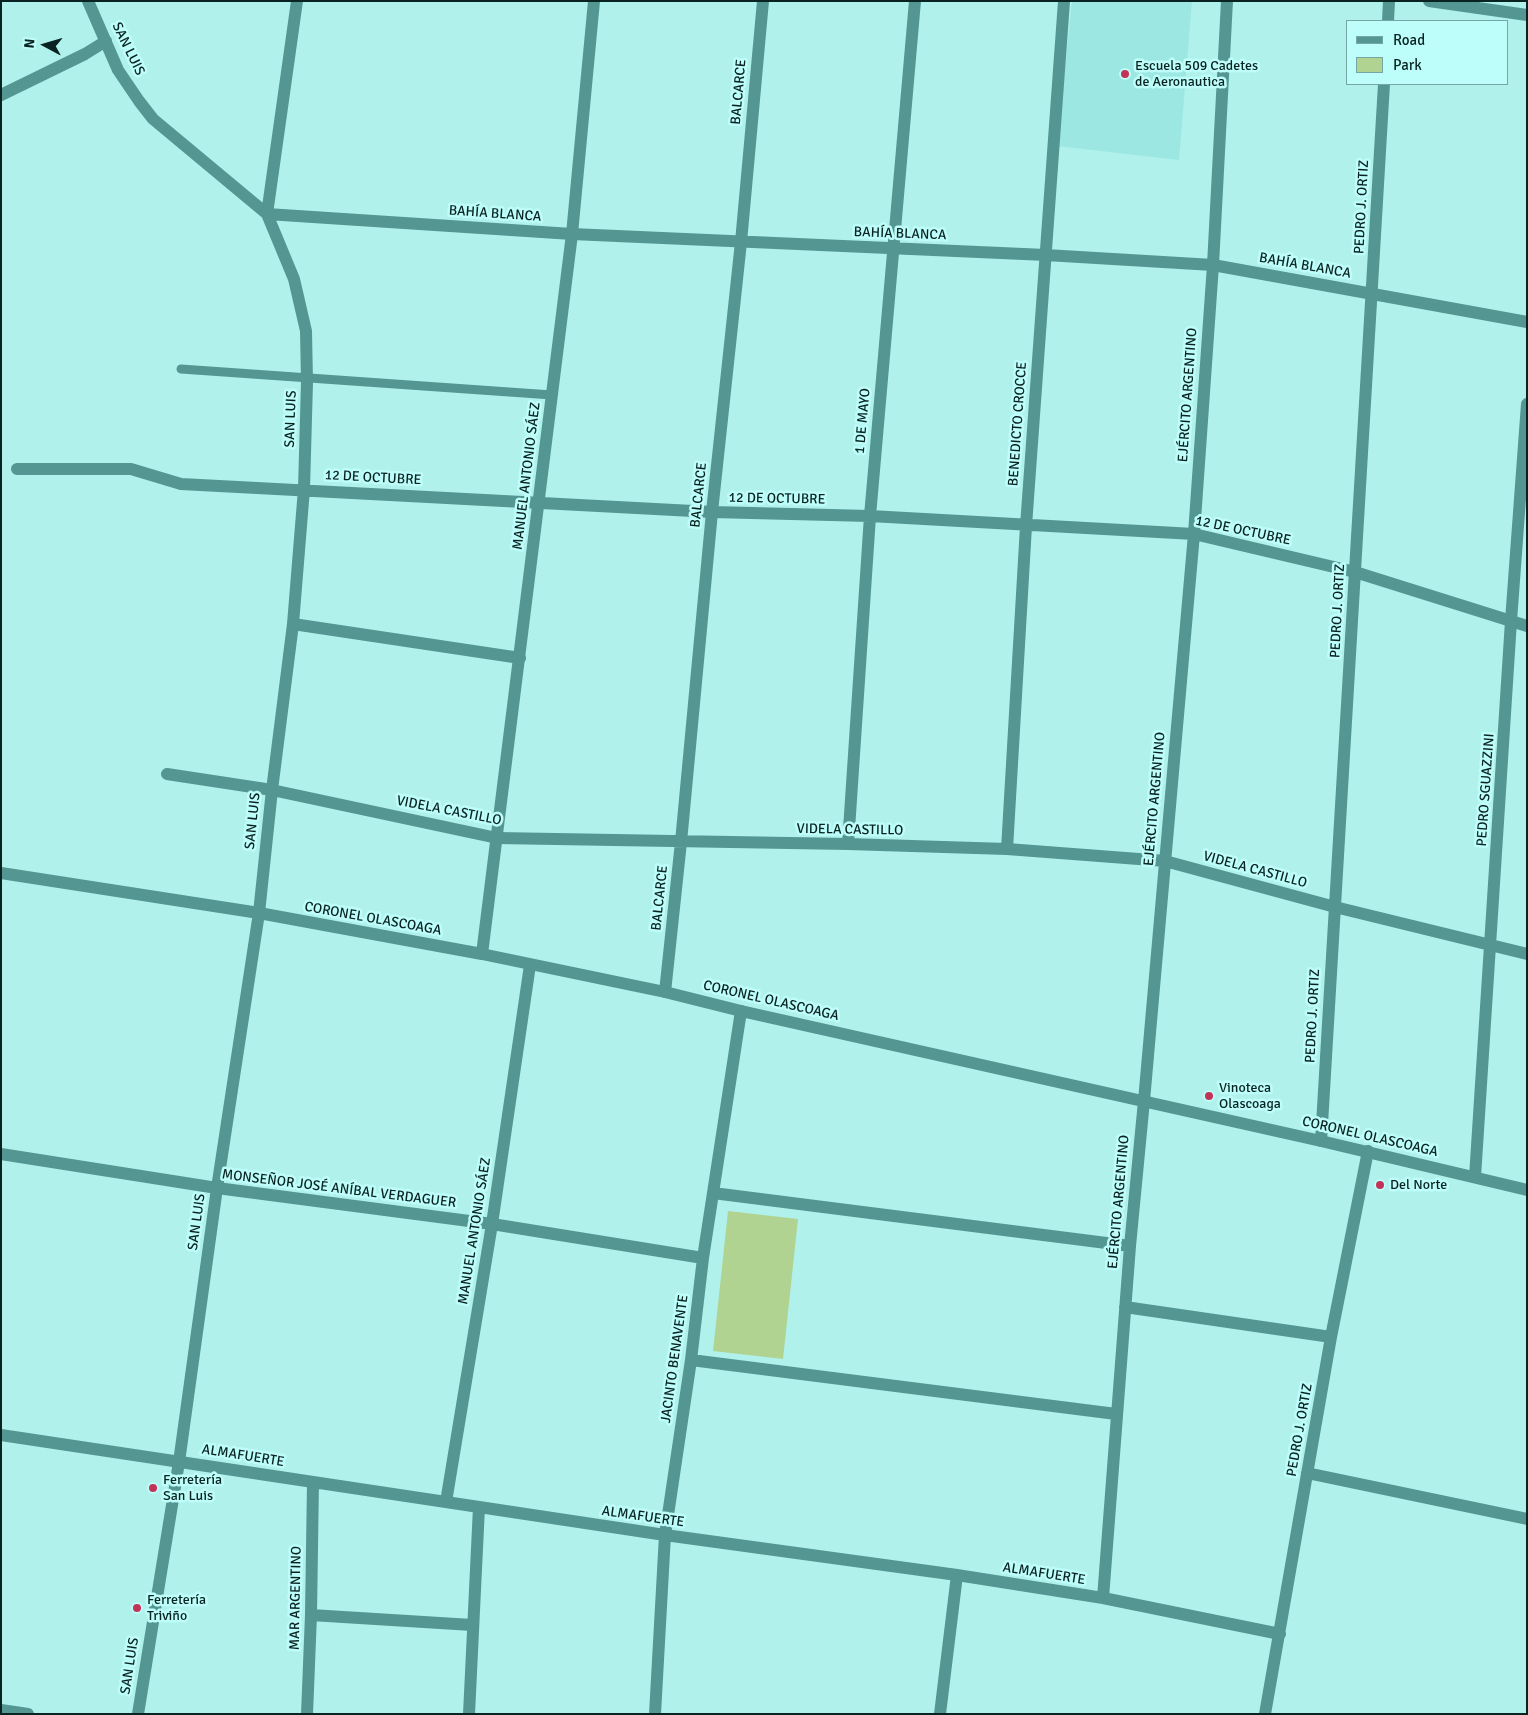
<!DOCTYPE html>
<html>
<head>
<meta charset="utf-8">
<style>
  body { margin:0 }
  #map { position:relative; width:1528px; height:1715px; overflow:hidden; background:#b1f1ec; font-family:Signika,sans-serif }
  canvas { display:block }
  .frame { position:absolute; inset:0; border:2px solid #092322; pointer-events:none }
  .legend { position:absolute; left:1346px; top:20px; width:162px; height:65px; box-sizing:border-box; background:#befefa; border:1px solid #76a6a4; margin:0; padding:6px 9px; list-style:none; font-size:15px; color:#092322 }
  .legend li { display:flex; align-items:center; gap:10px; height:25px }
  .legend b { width:25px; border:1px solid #76a6a4 }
  .north { position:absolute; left:20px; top:20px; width:50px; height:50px; -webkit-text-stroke:4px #befefa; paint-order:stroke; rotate:276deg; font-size:14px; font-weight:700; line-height:20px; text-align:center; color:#092322 }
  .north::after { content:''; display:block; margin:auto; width:18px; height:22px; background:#092322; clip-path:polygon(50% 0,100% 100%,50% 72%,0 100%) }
</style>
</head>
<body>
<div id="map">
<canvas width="1528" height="1715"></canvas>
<div class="frame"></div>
<ul class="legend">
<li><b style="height:6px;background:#539692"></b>Road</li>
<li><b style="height:14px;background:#b0d391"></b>Park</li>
</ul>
<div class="north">N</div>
</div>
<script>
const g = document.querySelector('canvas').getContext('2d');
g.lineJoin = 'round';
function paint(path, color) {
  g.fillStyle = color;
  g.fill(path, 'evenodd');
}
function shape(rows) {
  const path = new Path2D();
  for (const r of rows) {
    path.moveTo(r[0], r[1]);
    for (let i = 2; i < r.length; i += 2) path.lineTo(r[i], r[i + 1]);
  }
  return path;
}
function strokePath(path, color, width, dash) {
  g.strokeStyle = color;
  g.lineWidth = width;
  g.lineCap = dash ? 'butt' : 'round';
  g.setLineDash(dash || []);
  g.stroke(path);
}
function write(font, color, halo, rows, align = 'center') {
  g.font = font + ' Signika,sans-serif';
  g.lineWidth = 5;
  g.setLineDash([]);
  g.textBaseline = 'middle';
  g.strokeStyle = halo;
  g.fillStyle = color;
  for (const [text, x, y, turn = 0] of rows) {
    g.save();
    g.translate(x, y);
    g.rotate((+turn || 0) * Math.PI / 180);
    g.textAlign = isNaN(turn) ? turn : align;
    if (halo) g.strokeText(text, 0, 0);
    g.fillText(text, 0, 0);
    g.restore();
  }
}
paint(shape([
  [1072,1,1192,1,1179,160,1057,146]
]), '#9ce7e2');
paint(shape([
  [728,1211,798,1219,783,1359,713,1351]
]), '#b0d391');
strokePath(shape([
  [181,369,552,395]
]), '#539692', 9);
strokePath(shape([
  [88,1,118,70,139,101,153,119,267,214,294,279,306,331,307,382,304,489,293,624,272,790,259,913],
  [1429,1,1527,15],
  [1388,21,1389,1],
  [1,95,85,54,106,41],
  [267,214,572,234,1046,255,1213,265,1527,322],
  [267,214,297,1],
  [17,469,131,469,181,484,712,512,870,516,1194,534,1355,572,1527,626],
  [293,624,520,658],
  [167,774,272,790,497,838,848,844,1007,849,1165,861,1335,907,1527,954],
  [848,844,870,516,915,1],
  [1007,849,1026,526,1064,1],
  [665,992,681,842,712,512,741,242,763,1],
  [1321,1141,1384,84],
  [1,1154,217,1188,492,1224,703,1258],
  [1475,1177,1511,621,1527,404],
  [713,1193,1130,1246],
  [1125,1307,1331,1337],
  [691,1360,1116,1414],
  [1,1435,665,1535,957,1575,1103,1598,1280,1634],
  [1307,1473,1527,1519],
  [446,1502,492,1224,530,965],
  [1103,1598,1130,1246,1144,1101,1194,534,1213,265,1227,1],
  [311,1615,472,1625],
  [1,1710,28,1714],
  [307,1714,311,1615,313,1482],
  [469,1714,479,1507],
  [655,1714,665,1535,691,1360,703,1258,741,1011],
  [940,1714,957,1575],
  [1265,1714,1331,1337,1368,1151]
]), '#539692', 12);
strokePath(shape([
  [1,873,259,913,482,954,665,992,741,1011,1321,1141,1527,1190],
  [482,954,572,234,594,1],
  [138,1714,179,1462,217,1188,259,913]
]), '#539692', 12);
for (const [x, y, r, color] of [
  [1125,74,5,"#c33358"],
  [1209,1096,5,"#c33358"],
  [1380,1185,5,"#c33358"],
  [153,1488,5,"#c33358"],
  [137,1608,5,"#c33358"]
]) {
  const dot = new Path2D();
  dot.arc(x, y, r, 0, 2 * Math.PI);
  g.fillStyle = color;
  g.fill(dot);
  strokePath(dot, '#befefa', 2);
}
write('14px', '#092322', '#befefa', [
  ["SAN LUIS",128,49,64],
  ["BALCARCE",739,92,-85],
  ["PEDRO J. ORTIZ",1362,207,-87],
  ["BAHÍA BLANCA",495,214,4],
  ["BAHÍA BLANCA",900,234,2],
  ["BAHÍA BLANCA",1305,266,10],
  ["EJÉRCITO ARGENTINO",1188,395,-86],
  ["SAN LUIS",291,419,-88],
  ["1 DE MAYO",863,421,-85],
  ["BENEDICTO CROCCE",1018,424,-86],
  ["MANUEL ANTONIO SÁEZ",527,476,-83],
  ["12 DE OCTUBRE",373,478,3],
  ["BALCARCE",699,495,-84],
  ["12 DE OCTUBRE",777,499,1],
  ["12 DE OCTUBRE",1243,531,12],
  ["PEDRO J. ORTIZ",1338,611,-87],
  ["PEDRO SGUAZZINI",1486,790,-86],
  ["EJÉRCITO ARGENTINO",1155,799,-85],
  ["VIDELA CASTILLO",449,811,11],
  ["SAN LUIS",253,821,-84],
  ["VIDELA CASTILLO",850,830,1],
  ["VIDELA CASTILLO",1255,870,15],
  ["BALCARCE",660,898,-84],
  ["CORONEL OLASCOAGA",373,919,10],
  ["CORONEL OLASCOAGA",771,1001,13],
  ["PEDRO J. ORTIZ",1313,1016,-87],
  ["CORONEL OLASCOAGA",1370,1137,13],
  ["MONSEÑOR JOSÉ ANÍBAL VERDAGUER",339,1189,7],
  ["EJÉRCITO ARGENTINO",1119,1202,-85],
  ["SAN LUIS",197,1222,-82],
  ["MANUEL ANTONIO SÁEZ",475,1231,-81],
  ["JACINTO BENAVENTE",675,1359,-82],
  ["PEDRO J. ORTIZ",1300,1430,-80],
  ["ALMAFUERTE",243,1456,9],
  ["ALMAFUERTE",643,1517,8],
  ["ALMAFUERTE",1044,1574,9],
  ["MAR ARGENTINO",296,1598,-89],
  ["SAN LUIS",130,1666,-81]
]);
write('14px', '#092322', '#befefa', [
  ["Escuela 509 Cadetes",1135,66],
  ["de Aeronautica",1135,82],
  ["Vinoteca",1219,1088],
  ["Olascoaga",1219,1104],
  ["Del Norte",1390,1185],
  ["Ferretería",163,1480],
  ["San Luis",163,1496],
  ["Ferretería",147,1600],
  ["Triviño",147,1616]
], 'left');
</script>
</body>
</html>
